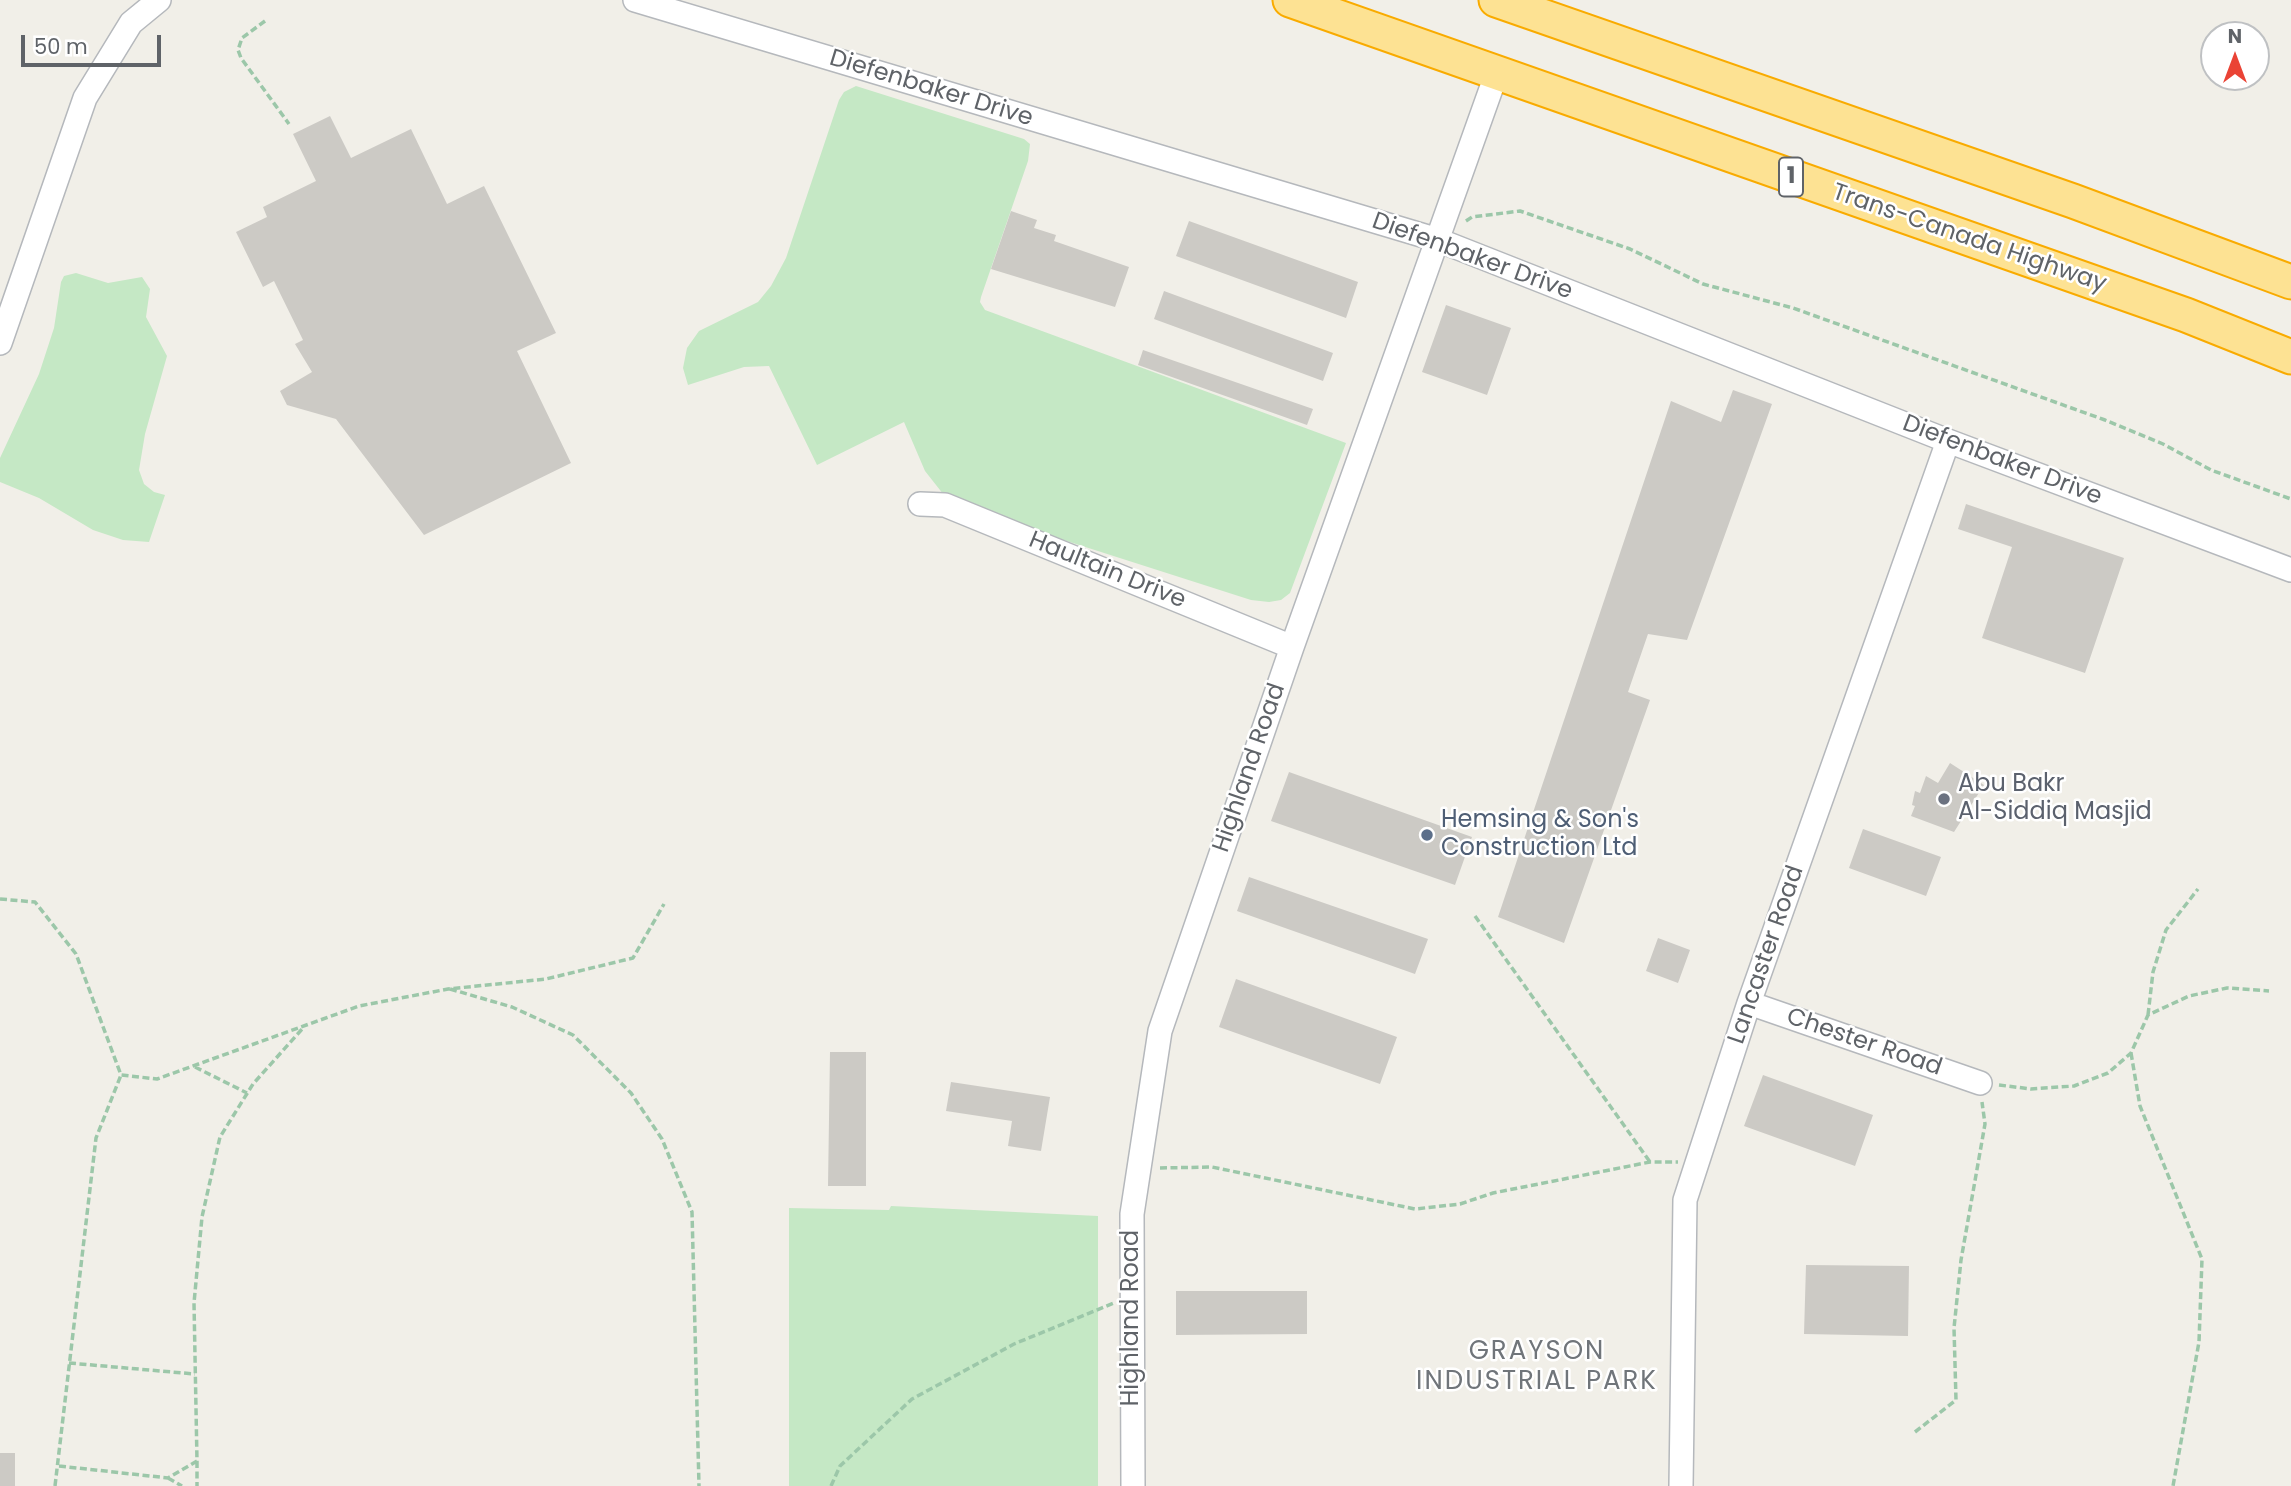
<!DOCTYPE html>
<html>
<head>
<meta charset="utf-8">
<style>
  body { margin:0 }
  #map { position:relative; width:2291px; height:1486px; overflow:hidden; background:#f1efe8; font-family:Poppins,sans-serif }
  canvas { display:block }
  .north { position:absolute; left:2200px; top:21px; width:70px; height:70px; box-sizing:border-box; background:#fff; border:2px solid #bfc1c3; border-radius:50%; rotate:0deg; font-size:19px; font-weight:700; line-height:28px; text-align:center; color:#5f6368 }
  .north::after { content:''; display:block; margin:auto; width:24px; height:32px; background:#ea4335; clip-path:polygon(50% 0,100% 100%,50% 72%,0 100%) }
  .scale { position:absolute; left:21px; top:35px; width:140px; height:32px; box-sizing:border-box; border:4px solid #5f6368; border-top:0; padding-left:9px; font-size:21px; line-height:24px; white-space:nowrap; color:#5f6368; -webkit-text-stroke:5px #fff; paint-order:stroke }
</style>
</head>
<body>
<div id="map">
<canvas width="2291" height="1486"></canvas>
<div class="north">N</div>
<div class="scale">50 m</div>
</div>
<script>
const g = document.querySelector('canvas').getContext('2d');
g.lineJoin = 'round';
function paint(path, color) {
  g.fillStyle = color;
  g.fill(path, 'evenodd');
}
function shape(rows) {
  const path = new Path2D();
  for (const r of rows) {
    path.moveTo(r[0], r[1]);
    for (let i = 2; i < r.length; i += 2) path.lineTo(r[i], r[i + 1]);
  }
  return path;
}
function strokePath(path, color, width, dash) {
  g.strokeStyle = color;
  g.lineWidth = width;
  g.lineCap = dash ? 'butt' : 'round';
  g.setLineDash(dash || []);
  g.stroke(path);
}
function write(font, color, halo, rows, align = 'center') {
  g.font = font + ' Poppins,sans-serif';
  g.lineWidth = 5;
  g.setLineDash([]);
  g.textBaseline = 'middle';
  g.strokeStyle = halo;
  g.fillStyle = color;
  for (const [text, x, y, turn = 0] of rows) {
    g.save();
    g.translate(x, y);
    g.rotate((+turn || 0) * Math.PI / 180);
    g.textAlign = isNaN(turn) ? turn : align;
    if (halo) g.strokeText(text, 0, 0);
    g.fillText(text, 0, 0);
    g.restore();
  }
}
paint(shape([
  [856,86,1024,139,1030,144,1028,161,981,297,980,302,985,310,1346,443,1290,593,1281,600,1269,602,1251,600,951,504,925,471,904,422,817,465,769,366,744,367,688,385,683,368,687,348,699,331,758,302,771,286,786,258,839,100,844,92],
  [76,273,108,283,142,277,150,289,146,317,167,356,145,434,139,470,144,484,154,492,165,495,149,542,123,540,93,530,39,498,0,482,0,458,39,374,54,328,61,282,64,276],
  [891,1206,1098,1216,1098,1486,789,1486,789,1208,889,1210]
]), '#c5e8c5');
paint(shape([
  [330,116,351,158,411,129,447,204,484,186,556,333,517,351,571,463,424,535,336,419,287,405,280,391,312,372,295,344,303,340,274,281,263,287,236,232,267,217,263,207,316,181,293,134],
  [1011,211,1037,220,1034,228,1056,235,1054,241,1129,267,1115,307,991,269],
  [1189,221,1358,282,1346,318,1176,256],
  [1164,291,1333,353,1323,381,1154,319],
  [1446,305,1511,328,1487,395,1422,372],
  [1143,350,1313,409,1307,425,1138,365],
  [1733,390,1772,404,1687,640,1648,634,1628,692,1650,700,1564,943,1498,917,1671,401,1721,422],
  [1966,504,2124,558,2085,673,1982,638,2012,547,1958,529],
  [1950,763,1984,785,1954,832,1911,816,1915,806,1912,805,1915,791,1920,793,1926,776,1938,783],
  [1289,772,1472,837,1455,885,1271,821],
  [1863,829,1941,857,1926,896,1849,868],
  [1249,877,1428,939,1415,974,1237,911],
  [1658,938,1690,950,1678,983,1646,971],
  [1236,979,1397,1037,1380,1084,1219,1027],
  [830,1052,866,1052,866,1186,828,1186],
  [1763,1075,1873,1115,1855,1166,1744,1126],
  [951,1082,1050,1097,1041,1151,1008,1146,1012,1121,946,1111],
  [1806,1265,1909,1266,1908,1336,1804,1334],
  [1176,1291,1307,1291,1307,1334,1176,1335],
  [0,1453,15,1453,15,1486,0,1486]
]), '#cccac5');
const minor = shape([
  [635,0,1438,240,1948,441,2291,570],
  [0,343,85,98,131,23,159,0],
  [920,504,945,505,1292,647],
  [1749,1003,1980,1083],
  [1133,1486,1132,1214,1160,1031,1292,647,1496,75],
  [1681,1486,1685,1200,1749,1003,1948,441]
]);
const highway = shape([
  [1290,0,2186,315,2291,357],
  [1496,0,2073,201,2291,282]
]);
strokePath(minor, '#b5b8bc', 26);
strokePath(highway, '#f9ab00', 37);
strokePath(shape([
  [265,21,242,38,238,50,241,58,289,124],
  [1466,221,1472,217,1520,211,1630,249,1703,284,1793,308,2105,420,2163,444,2211,470,2291,499],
  [0,899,35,902,76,954,121,1075,157,1079,359,1006,448,989,546,979,633,958,664,904],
  [1475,916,1650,1162],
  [450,989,512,1007,573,1035,631,1093,662,1139,692,1212,699,1486],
  [2148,1015,2153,972,2166,930,2198,889],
  [2131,1053,2140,1106,2202,1259,2199,1342,2173,1486],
  [195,1067,247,1093],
  [1999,1085,2031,1089,2074,1086,2108,1073,2131,1053,2148,1015,2189,996,2227,988,2269,991],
  [1160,1168,1212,1167,1415,1209,1460,1204,1493,1193,1650,1162,1678,1162],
  [69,1363,195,1374],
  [1915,1432,1956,1400,1954,1328,1961,1260,1985,1124,1982,1102],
  [197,1461,197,1486],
  [59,1466,168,1478,197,1461,194,1303,202,1217,220,1137,253,1084,303,1028],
  [168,1478,182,1486],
  [55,1486,96,1138,121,1075],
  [831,1486,840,1466,912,1399,1014,1344,1114,1303]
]), '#9cc7a9', 3.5, [7, 3.5]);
strokePath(minor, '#fff', 23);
strokePath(highway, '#fde293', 33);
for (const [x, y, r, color] of [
  [1944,799,7,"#6b7280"],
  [1427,835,7,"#5c6f8a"]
]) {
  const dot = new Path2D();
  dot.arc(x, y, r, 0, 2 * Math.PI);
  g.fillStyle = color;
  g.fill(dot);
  strokePath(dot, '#fff', 2.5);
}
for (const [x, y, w] of [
  [1791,177,24]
]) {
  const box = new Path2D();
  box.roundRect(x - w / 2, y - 19.5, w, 39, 5);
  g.fillStyle = '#fff';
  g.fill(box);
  strokePath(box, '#5f6368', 2);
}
write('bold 23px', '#5f6368', null, [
  ["1",1791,177]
]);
write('24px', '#5f6368', '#fff', [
  ["Diefenbaker Drive",931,89,17],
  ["Trans-Canada Highway",1969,239,19],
  ["Diefenbaker Drive",1472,257,20],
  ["Diefenbaker Drive",2002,461,21],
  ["Haultain Drive",1107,571,22],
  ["Highland Road",1250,768,-71],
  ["Lancaster Road",1767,955,-71],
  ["Chester Road",1864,1043,19],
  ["Highland Road",1132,1318,-90]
]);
write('24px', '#5b616d', '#fff', [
  ["Abu Bakr",1958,785],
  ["Al-Siddiq Masjid",1958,813]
], 'left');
write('24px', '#4e5e75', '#fff', [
  ["Hemsing & Son's",1441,821],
  ["Construction Ltd",1441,849]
], 'left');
g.letterSpacing = '2px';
write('26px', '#70757a', '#fff', [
  ["GRAYSON",1537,1352],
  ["INDUSTRIAL PARK",1537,1382]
]);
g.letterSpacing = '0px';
</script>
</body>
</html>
